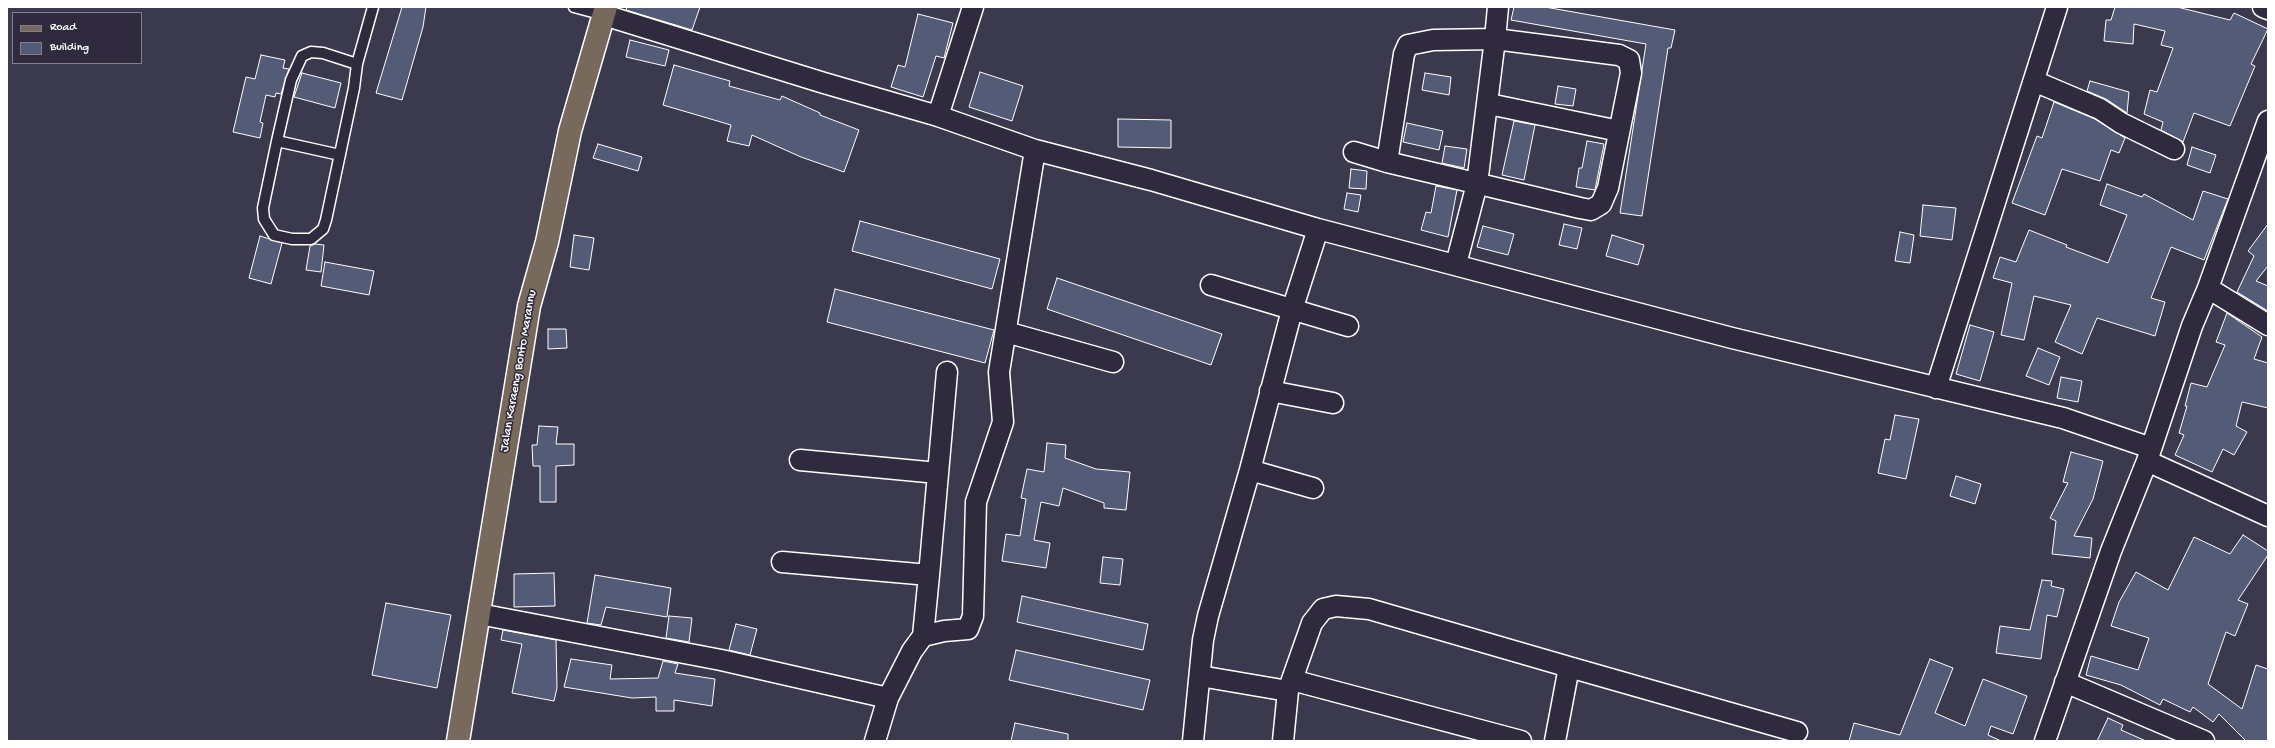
<!DOCTYPE html>
<html>
<head>
<meta charset="utf-8">
<style>
  body { margin:0 }
  #map { position:relative; width:2275px; height:748px; overflow:hidden; background:#3a394e; font-family:"Gochi Hand",sans-serif }
  canvas { display:block }
  .frame { position:absolute; inset:0; border:8px solid #fff; pointer-events:none }
  .legend { position:absolute; left:12px; top:12px; width:130px; height:52px; box-sizing:border-box; background:#2f2a3d; border:1px solid #827f8b; margin:0; padding:5px 7px; list-style:none; font-size:12px; color:#fff }
  .legend li { display:flex; align-items:center; gap:8px; height:20px }
  .legend b { width:20px; border:1px solid #827f8b }
</style>
</head>
<body>
<div id="map">
<canvas width="2275" height="748"></canvas>
<div class="frame"></div>
<ul class="legend">
<li><b style="height:5px;background:#77695c"></b>Road</li>
<li><b style="height:11px;background:#545b76"></b>Building</li>
</ul>
</div>
<script>
const g = document.querySelector('canvas').getContext('2d');
g.lineJoin = 'round';
function paint(path, color) {
  g.fillStyle = color;
  g.fill(path, 'evenodd');
}
function shape(rows) {
  const path = new Path2D();
  for (const r of rows) {
    path.moveTo(r[0], r[1]);
    for (let i = 2; i < r.length; i += 2) path.lineTo(r[i], r[i + 1]);
  }
  return path;
}
function strokePath(path, color, width, dash) {
  g.strokeStyle = color;
  g.lineWidth = width;
  g.lineCap = dash ? 'butt' : 'round';
  g.setLineDash(dash || []);
  g.stroke(path);
}
function write(font, color, halo, rows, align = 'center') {
  g.font = font + ' "Gochi Hand",sans-serif';
  g.lineWidth = 3;
  g.setLineDash([]);
  g.textBaseline = 'middle';
  g.strokeStyle = halo;
  g.fillStyle = color;
  for (const [text, x, y, turn = 0] of rows) {
    g.save();
    g.translate(x, y);
    g.rotate((+turn || 0) * Math.PI / 180);
    g.textAlign = isNaN(turn) ? turn : align;
    if (halo) g.strokeText(text, 0, 0);
    g.fillText(text, 0, 0);
    g.restore();
  }
}
const building = shape([
  [402,7,426,7,423,27,402,100,376,93,402,7],
  [627,7,700,7,692,30,626,10,627,7],
  [1514,7,1545,7,1675,30,1671,48,1668,48,1642,216,1620,213,1646,44,1511,20,1514,7],
  [2115,7,2177,7,2230,20,2234,13,2268,29,2251,64,2255,66,2230,126,2194,113,2183,142,2161,130,2163,122,2144,114,2150,90,2157,92,2173,48,2161,45,2165,31,2134,24,2133,44,2104,41,2106,20,2111,20,2115,7],
  [918,14,953,23,944,58,936,56,923,97,891,87,898,65,905,67,918,14],
  [630,40,669,50,665,66,626,57,630,40],
  [261,55,285,60,283,68,289,69,281,94,276,93,275,97,266,95,260,122,263,123,260,138,233,132,246,77,255,79,261,55],
  [674,65,730,81,729,86,780,100,782,96,820,113,820,115,859,130,844,172,801,157,752,135,749,146,727,141,731,125,663,105,674,65],
  [980,72,1023,86,1012,121,969,107,980,72],
  [302,73,341,83,335,108,294,97,302,73],
  [1425,73,1451,77,1449,95,1422,90,1425,73],
  [2090,81,2129,92,2127,113,2106,99,2087,91,2090,81],
  [1558,86,1576,89,1573,106,1555,104,1558,86],
  [2054,102,2095,119,2125,138,2119,153,2111,150,2100,181,2062,169,2045,215,2012,203,2037,136,2042,138,2054,102],
  [1118,119,1171,120,1171,148,1118,147,1118,119],
  [1514,121,1535,125,1524,180,1502,175,1514,121],
  [1407,123,1443,131,1439,150,1403,142,1407,123],
  [1587,141,1604,144,1595,190,1576,187,1579,168,1582,168,1587,141],
  [598,144,642,157,638,171,593,158,598,144],
  [1445,146,1467,149,1464,168,1442,163,1445,146],
  [2192,147,2216,155,2210,173,2187,165,2192,147],
  [1351,169,1367,171,1366,189,1349,188,1351,169],
  [2107,184,2142,197,2144,194,2193,220,2203,191,2228,199,2204,260,2171,247,2151,298,2165,302,2155,336,2097,318,2082,354,2055,342,2071,305,2034,296,2024,340,2001,335,2012,283,1993,278,2000,257,2016,262,2029,230,2067,245,2066,247,2108,263,2127,215,2100,205,2107,184],
  [1436,186,1457,190,1448,237,1421,230,1426,212,1431,213,1436,186],
  [1347,193,1361,195,1358,212,1344,209,1347,193],
  [1923,205,1956,208,1952,240,1920,236,1923,205],
  [860,221,1000,259,992,289,852,251,860,221],
  [1564,224,1582,228,1577,249,1559,245,1564,224],
  [2268,224,2268,266,2256,281,2268,286,2268,311,2237,292,2254,256,2248,251,2268,224],
  [1483,226,1514,234,1508,255,1477,247,1483,226],
  [1900,232,1914,235,1910,263,1895,261,1900,232],
  [574,235,594,238,589,270,570,267,574,235],
  [1612,235,1644,245,1638,265,1606,256,1612,235],
  [260,236,282,243,271,284,249,278,260,236],
  [315,244,324,245,321,272,306,270,310,246,315,244],
  [325,262,374,271,369,295,321,286,325,262],
  [1057,278,1222,334,1211,365,1047,309,1057,278],
  [835,289,994,330,985,363,827,322,835,289],
  [2227,313,2262,337,2254,359,2268,363,2268,408,2242,402,2236,426,2247,432,2234,455,2223,449,2212,472,2175,455,2184,435,2179,433,2187,406,2185,406,2191,383,2207,387,2225,345,2216,342,2227,313],
  [1970,325,1994,332,1980,381,1956,374,1970,325],
  [548,329,566,329,567,348,548,349,548,329],
  [2038,348,2060,357,2049,385,2026,376,2038,348],
  [2061,377,2082,381,2078,402,2057,398,2061,377],
  [1895,415,1919,419,1906,479,1878,473,1885,439,1890,440,1895,415],
  [539,426,558,427,556,444,574,444,574,465,556,466,556,502,540,502,540,466,533,466,532,445,537,445,539,426],
  [1047,443,1066,445,1065,458,1096,469,1130,472,1126,510,1104,508,1104,503,1063,488,1059,506,1041,502,1034,540,1050,543,1046,568,1002,561,1006,534,1020,536,1026,499,1021,498,1027,469,1044,472,1047,443],
  [2071,452,2103,461,2093,499,2074,536,2092,538,2090,558,2052,554,2056,521,2050,518,2068,483,2063,482,2071,452],
  [1956,476,1981,484,1975,504,1950,496,1956,476],
  [2243,535,2268,551,2268,555,2238,600,2248,604,2235,636,2226,632,2208,684,2242,709,2256,665,2268,669,2268,741,2246,741,2219,714,2213,722,2193,707,2190,712,2163,699,2160,705,2121,685,2086,675,2091,656,2138,670,2149,638,2111,626,2119,602,2136,572,2168,590,2194,537,2230,554,2243,535],
  [1103,557,1123,559,1120,585,1100,583,1103,557],
  [554,573,555,606,514,607,514,574,554,573],
  [595,575,671,588,667,617,606,607,601,625,587,623,595,575],
  [2042,580,2052,581,2051,586,2064,589,2057,617,2047,615,2041,659,1996,653,2000,626,2030,630,2042,580],
  [1022,596,1148,624,1143,650,1017,622,1022,596],
  [386,603,451,615,437,688,372,675,386,603],
  [669,616,692,618,689,642,666,638,669,616],
  [736,624,757,629,750,655,729,650,736,624],
  [503,630,556,640,557,688,554,701,512,693,522,644,501,640,503,630],
  [1016,650,1150,680,1143,710,1009,680,1016,650],
  [571,659,612,665,610,679,658,678,663,661,678,664,675,673,715,679,712,706,674,700,674,711,656,711,656,697,632,698,564,687,571,659],
  [1930,659,1953,668,1935,713,1965,726,1983,679,2027,696,2013,734,1991,726,1988,735,2001,741,1849,741,1854,723,1900,735,1930,659],
  [2108,718,2123,725,2121,730,2146,741,2097,741,2108,718],
  [1015,723,1068,734,1068,741,1011,741,1015,723]
]);
paint(building, '#545b76');
strokePath(building, '#fff', 1);
const service = shape([
  [574,7,604,15],
  [277,141,263,208,264,219,274,235,292,239,311,239,323,229,326,220,354,88,357,64,373,7],
  [340,155,277,141,291,80,302,56,311,52,323,53,357,64]
]);
const minor = shape([
  [2263,7,2268,9],
  [604,15,824,83,938,116,1035,150,1151,180,1318,229,1732,338,2063,418,2151,448],
  [2034,81,2100,109,2121,123,2174,149],
  [1489,104,1619,131],
  [938,116,973,7],
  [1354,152,1387,162,1580,208,1591,210,1601,204,1608,188,1631,73,1629,60,1619,55,1495,39,1498,7],
  [1387,162,1404,54,1408,45,1433,40,1495,39,1477,184,1456,264],
  [1211,285,1348,326],
  [2208,288,2268,325],
  [1006,332,1113,362],
  [1936,388,2057,7],
  [1270,391,1333,403],
  [800,460,938,473],
  [2147,461,2268,516],
  [1250,470,1313,488],
  [782,562,929,575,923,636],
  [929,575,947,372],
  [479,614,721,660,888,698],
  [1200,676,1288,691,1312,623,1323,609,1336,606,1369,609,1569,667],
  [1292,680,1521,741],
  [2065,682,2204,741],
  [875,741,888,698,912,651,923,636,944,631,968,629,973,616,976,502,1003,422,999,372,1035,150],
  [1193,741,1203,640,1208,616,1250,470,1292,310,1318,229],
  [1283,741,1288,691],
  [1555,741,1569,667,1797,732],
  [2045,741,2111,551,2147,461,2192,326,2208,288,2268,121]
]);
const primary = shape([
  [458,741,529,306,547,242,570,131,606,7]
]);
strokePath(service, '#fff', 13);
strokePath(minor, '#fff', 23);
strokePath(primary, '#fff', 25);
strokePath(service, '#2f2a3d', 10);
strokePath(minor, '#2f2a3d', 20);
strokePath(primary, '#77695c', 22);
write('13px', '#fff', '#2f2a3d', [
  ["Jalan Karaeng Bonto Marannu",519,371,-80]
]);
</script>
</body>
</html>
